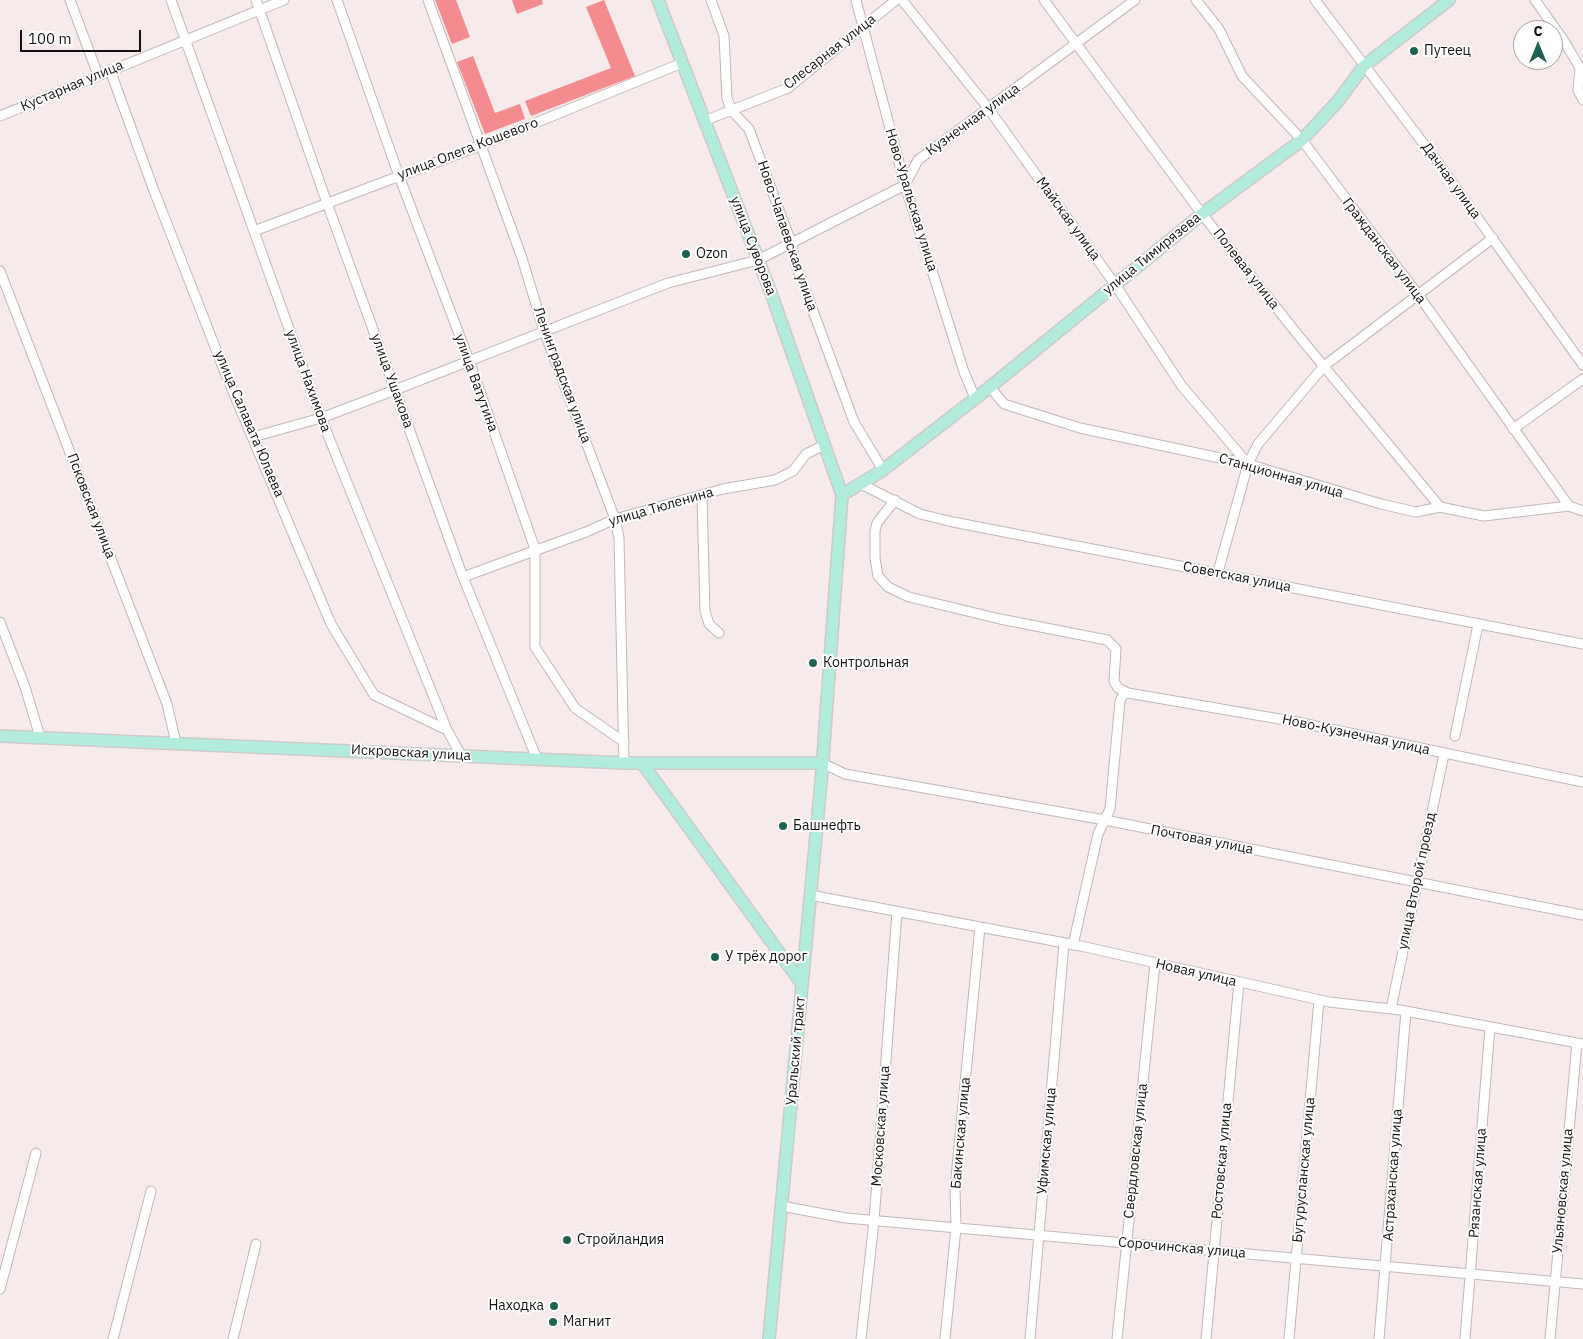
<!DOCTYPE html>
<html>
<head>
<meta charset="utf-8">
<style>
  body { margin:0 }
  #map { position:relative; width:1583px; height:1339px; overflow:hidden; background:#f7eaea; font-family:"IBM Plex Sans",sans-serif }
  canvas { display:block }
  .north { position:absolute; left:1513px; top:20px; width:50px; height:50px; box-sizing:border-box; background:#fff; border:1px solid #a2a0a0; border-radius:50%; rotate:0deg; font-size:14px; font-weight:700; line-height:20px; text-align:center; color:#161212 }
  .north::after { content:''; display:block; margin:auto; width:18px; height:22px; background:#1f6253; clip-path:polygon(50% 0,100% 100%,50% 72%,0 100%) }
  .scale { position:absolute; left:20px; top:30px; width:121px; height:22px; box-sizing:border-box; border:2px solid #161212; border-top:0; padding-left:6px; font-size:15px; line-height:18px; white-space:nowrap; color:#161212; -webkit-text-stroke:4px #fff; paint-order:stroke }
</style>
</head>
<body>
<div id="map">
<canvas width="1583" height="1339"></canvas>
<div class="north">С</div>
<div class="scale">100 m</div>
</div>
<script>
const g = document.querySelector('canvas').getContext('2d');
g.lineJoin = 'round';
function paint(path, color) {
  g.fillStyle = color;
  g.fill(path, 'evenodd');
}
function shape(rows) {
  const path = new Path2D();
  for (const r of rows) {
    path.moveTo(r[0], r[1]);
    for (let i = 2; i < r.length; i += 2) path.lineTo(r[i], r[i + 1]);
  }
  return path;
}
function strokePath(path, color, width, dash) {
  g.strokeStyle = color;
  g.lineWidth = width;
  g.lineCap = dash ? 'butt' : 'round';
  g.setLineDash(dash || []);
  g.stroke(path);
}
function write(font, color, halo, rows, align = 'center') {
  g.font = font + ' "IBM Plex Sans",sans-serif';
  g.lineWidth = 4;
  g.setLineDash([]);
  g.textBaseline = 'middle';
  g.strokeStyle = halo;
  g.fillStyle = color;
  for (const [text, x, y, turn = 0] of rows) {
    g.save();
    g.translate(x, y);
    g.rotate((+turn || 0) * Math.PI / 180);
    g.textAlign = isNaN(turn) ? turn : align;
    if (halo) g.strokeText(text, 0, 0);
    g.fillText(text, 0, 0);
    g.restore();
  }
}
paint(shape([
  [435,0,456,0,470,37,452,44],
  [512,0,542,0,543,4,517,14],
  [604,0,635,76,531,116,525,101,611,68,586,7],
  [473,56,495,113,520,104,525,119,485,134,457,62]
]), '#f38b8f');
const minor = shape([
  [70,0,98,75],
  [171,0,321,418,447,730,461,755],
  [256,0,327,203,463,577,537,759],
  [337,0,399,176,470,363,535,549,535,647,575,708,624,742],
  [428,0,522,258,544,331,615,519,619,538,624,763],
  [711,0,724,36,727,98,731,110,749,129,791,242,795,262,854,422,883,470],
  [856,0,905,185,964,372,975,398],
  [902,0,988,108,1114,283,1181,385,1248,464],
  [1044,0,1202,214,1298,335,1440,507],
  [1196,0,1219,29,1242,76,1302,140,1419,296,1569,506],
  [1315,0,1436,160,1583,365],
  [1535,0,1564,41,1580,68,1578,90,1583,100],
  [110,70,153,188,226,375,331,624,374,695,447,730],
  [0,116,284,0],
  [704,121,788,88,896,0],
  [254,231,479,146,682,63],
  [0,271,167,704,176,743],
  [990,387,1004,404,1080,428,1248,464,1381,504,1416,512,1440,507,1484,516,1569,506,1583,511],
  [1513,429,1583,379],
  [253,437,321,418,395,390,668,283,758,260,905,185,918,160,1135,0],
  [861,484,920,514,953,522,1583,644],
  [702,495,705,611,709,624,719,633],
  [895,500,877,523,875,531,875,558,878,576,888,587,909,597,1000,619,1107,640,1116,649,1114,681,1118,688,1128,693,1297,722,1583,782],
  [1218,572,1248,464,1258,444,1324,366,1493,238],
  [463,577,586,532,615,519,723,489,775,480,793,471,806,454,824,445],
  [0,622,25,687,40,737],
  [1455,736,1478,625],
  [822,763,845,774,1105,820,1583,915],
  [810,895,1081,946,1329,1002,1400,1010,1583,1044],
  [1073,945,1098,834,1110,809,1120,701,1123,695,1128,693],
  [1391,1009,1444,754],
  [781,1206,846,1218,1583,1284],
  [0,1289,36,1153],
  [113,1339,151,1191],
  [233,1339,256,1244],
  [861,1339,874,1221,897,912],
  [945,1339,956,1228,955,1188,980,927],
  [1030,1339,1064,943],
  [1117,1339,1155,963],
  [1206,1339,1239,982],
  [1289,1339,1319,1000],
  [1379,1339,1406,1011],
  [1465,1339,1490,1027],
  [1550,1339,1577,1043]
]);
const major = shape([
  [658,0,771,293,842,495,822,771,769,1339],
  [842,495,883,470,990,387,1202,214,1302,140,1338,101,1364,66,1449,0],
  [0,736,624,763,822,763],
  [642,763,802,984]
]);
strokePath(minor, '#c3b6b6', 11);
strokePath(major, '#cccbcb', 14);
strokePath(minor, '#fff', 9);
strokePath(major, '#b2ecdd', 11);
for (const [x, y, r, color] of [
  [1414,51,5,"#1f6253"],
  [686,254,5,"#1f6253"],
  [813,663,5,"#1f6253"],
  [783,826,5,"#1f6253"],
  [715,957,5,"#1f6253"],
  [567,1240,5,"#1f6253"],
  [554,1306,5,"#1f6253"],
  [553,1322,5,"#1f6253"]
]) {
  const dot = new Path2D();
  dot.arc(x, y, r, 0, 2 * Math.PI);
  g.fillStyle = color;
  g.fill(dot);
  strokePath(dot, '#fff', 2);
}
write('14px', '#161212', '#fff', [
  ["Путеец",1424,51],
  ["Ozon",696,254],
  ["Контрольная",823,663],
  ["Башнефть",793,826],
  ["У трёх дорог",725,957],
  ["Стройландия",577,1240],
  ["Находка",544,1306,"right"],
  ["Магнит",563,1322]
], 'left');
write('14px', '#161212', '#fff', [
  ["Слесарная улица",830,52,-38],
  ["Кустарная улица",72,86,-23],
  ["Кузнечная улица",973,120,-36],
  ["улица Олега Кошевого",468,149,-21],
  ["Дачная улица",1451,181,54],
  ["Ново-Уральская улица",911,200,73],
  ["Майская улица",1068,219,54],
  ["Ново-Чапаевская улица",787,236,71],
  ["улица Суворова",753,246,69],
  ["Гражданская улица",1384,251,53],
  ["улица Тимирязева",1152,254,-39],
  ["Полевая улица",1246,269,52],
  ["Ленинградская улица",562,375,70],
  ["улица Нахимова",308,381,70],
  ["улица Ушакова",392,381,70],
  ["улица Ватутина",476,383,70],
  ["улица Салавата Юлаева",249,424,67],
  ["Станционная улица",1281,476,16],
  ["Псковская улица",91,506,69],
  ["улица Тюленина",661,507,-16],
  ["Советская улица",1237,577,11],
  ["Ново-Кузнечная улица",1356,735,12],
  ["Искровская улица",411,753,3],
  ["Почтовая улица",1202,840,11],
  ["улица Второй проезд",1417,881,-78],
  ["Новая улица",1196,973,13],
  ["Уральский тракт",796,1051,-85],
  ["Московская улица",881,1126,-86],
  ["Бакинская улица",961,1133,-85],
  ["Уфимская улица",1047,1141,-85],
  ["Свердловская улица",1136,1151,-84],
  ["Ростовская улица",1222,1161,-85],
  ["Бугурусланская улица",1304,1170,-85],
  ["Астраханская улица",1393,1175,-86],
  ["Рязанская улица",1478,1183,-86],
  ["Ульяновская улица",1563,1191,-85],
  ["Сорочинская улица",1182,1248,5]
]);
</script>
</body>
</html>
